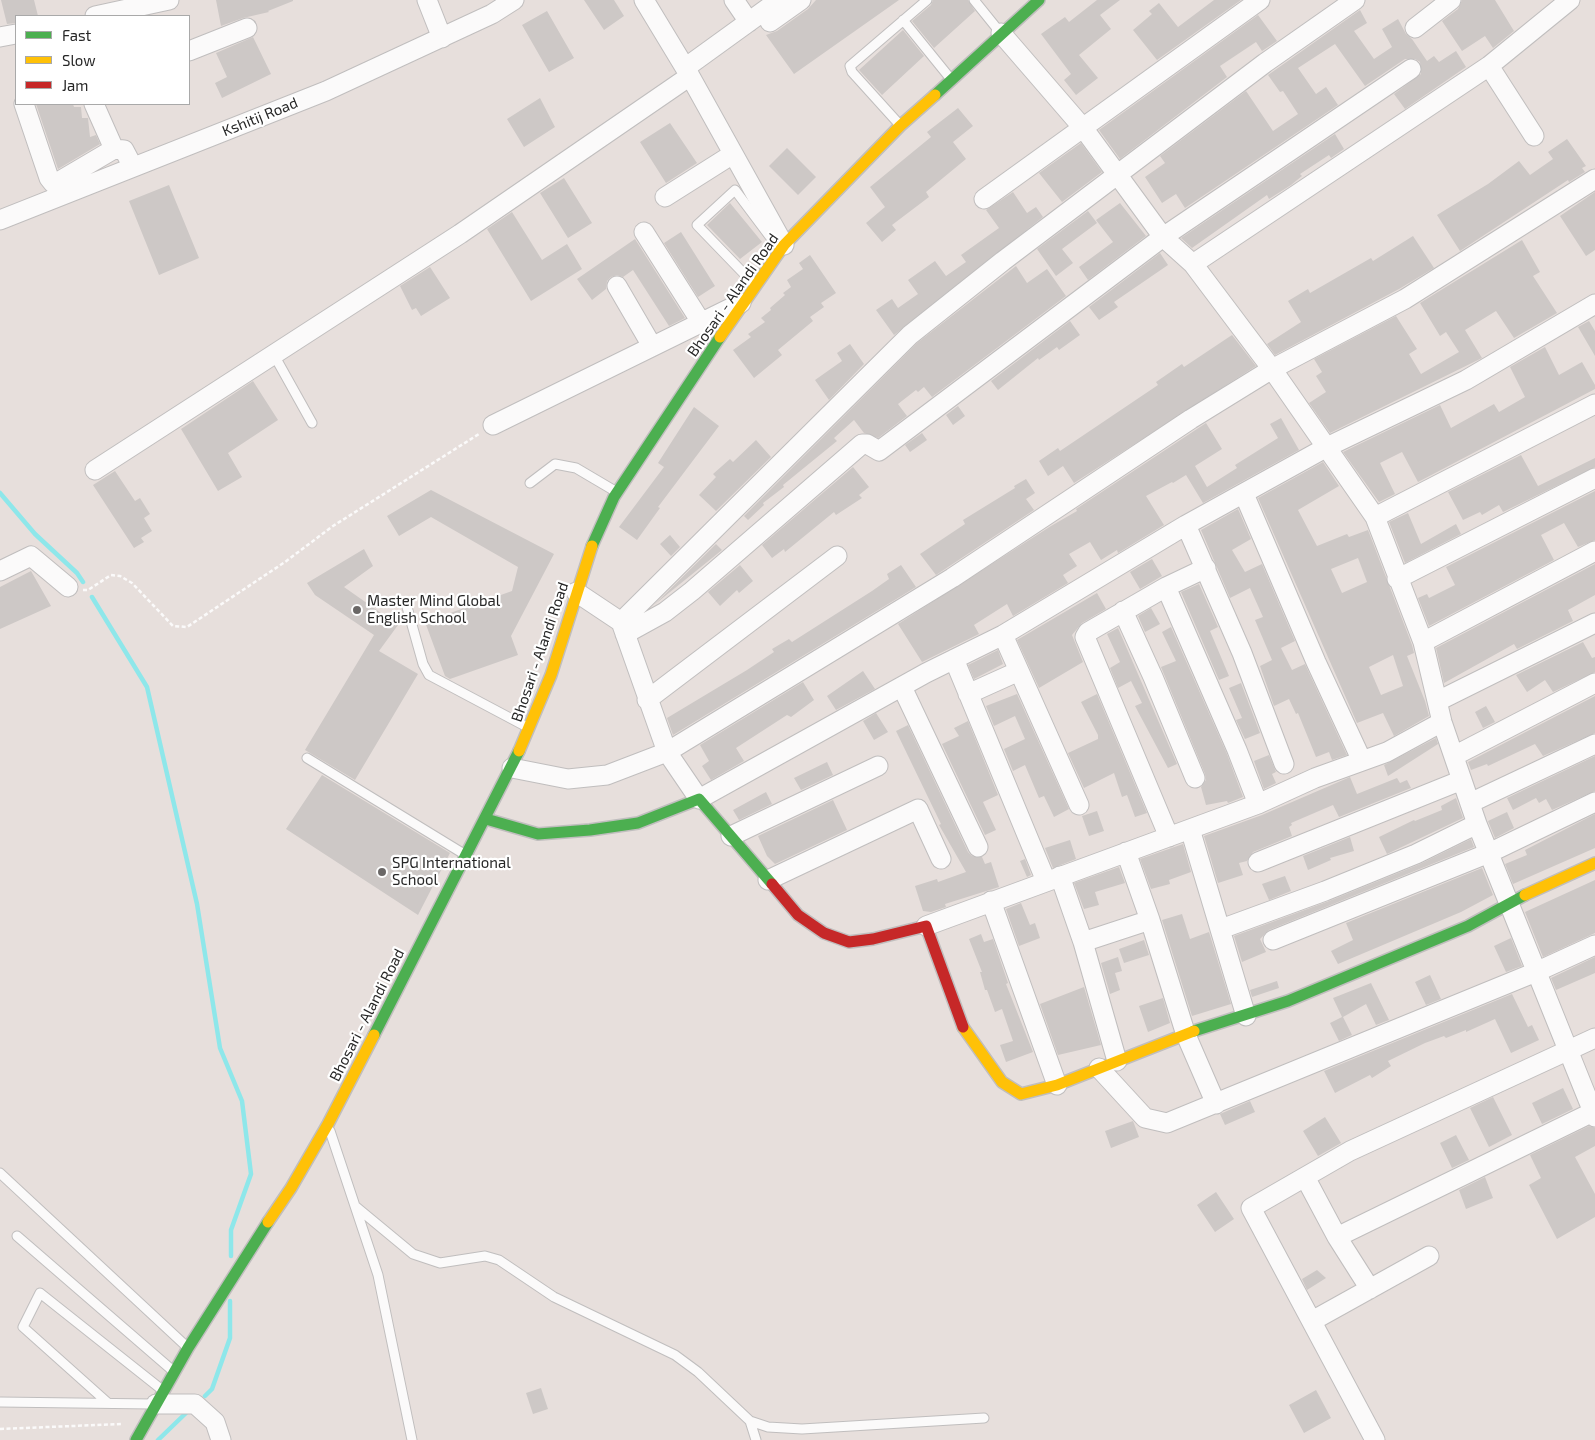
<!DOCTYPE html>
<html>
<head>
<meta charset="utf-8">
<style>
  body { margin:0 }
  #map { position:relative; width:1595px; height:1440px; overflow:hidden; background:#e7dfdc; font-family:"Exo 2",sans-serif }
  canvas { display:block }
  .legend { position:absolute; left:15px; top:15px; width:175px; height:90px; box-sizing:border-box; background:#fff; border:1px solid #a9a9a9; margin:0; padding:6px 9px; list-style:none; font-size:15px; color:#272727 }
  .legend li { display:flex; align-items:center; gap:10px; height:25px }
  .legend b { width:25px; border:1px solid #a9a9a9 }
</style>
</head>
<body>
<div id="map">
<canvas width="1595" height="1440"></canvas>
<ul class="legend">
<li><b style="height:6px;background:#4caf50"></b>Fast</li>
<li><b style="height:6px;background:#ffc107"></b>Slow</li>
<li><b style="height:6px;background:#c62828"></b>Jam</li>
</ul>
</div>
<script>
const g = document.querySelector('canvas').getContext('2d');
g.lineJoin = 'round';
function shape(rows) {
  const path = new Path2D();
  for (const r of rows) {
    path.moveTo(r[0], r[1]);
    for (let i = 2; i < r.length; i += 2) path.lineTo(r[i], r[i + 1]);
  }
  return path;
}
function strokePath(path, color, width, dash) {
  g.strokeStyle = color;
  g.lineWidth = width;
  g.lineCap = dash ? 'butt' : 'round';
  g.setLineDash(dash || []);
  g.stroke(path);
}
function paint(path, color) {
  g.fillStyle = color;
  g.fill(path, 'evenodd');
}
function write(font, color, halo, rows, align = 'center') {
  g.font = font + ' "Exo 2",sans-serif';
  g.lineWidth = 4.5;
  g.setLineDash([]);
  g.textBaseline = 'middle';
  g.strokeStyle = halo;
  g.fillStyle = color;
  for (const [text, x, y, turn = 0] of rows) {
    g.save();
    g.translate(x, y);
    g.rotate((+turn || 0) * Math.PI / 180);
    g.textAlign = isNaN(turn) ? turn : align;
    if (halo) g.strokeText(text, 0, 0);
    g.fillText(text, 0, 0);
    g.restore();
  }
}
strokePath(shape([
  [0,493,35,534,77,573,83,582],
  [92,597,147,687,197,904,220,1048,242,1101,251,1174,231,1230,231,1256],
  [205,1396,212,1389,230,1338,230,1301],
  [158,1440,186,1413]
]), '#8ee7ea', 4.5);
paint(shape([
  [1,0,34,0,38,16,16,16,16,23,7,24],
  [216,0,293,0,293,1,268,11,269,12,243,18,221,26],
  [584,0,614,0,624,16,604,30],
  [816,0,899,0,794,74,766,35,777,31,808,9],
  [933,0,968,0,975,11,934,48,912,21,931,5],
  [1097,0,1120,0,1100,15,1111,29,1079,55,1098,78,1076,95,1064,80,1071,74,1041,34,1065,17,1069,22],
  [1214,0,1241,0,1157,60,1133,30,1152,14,1149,11,1159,3,1178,27],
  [1462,0,1495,0,1514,31,1493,48,1485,36,1462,51,1442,21,1458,9],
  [1360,10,1367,23,1354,31,1374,59,1392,47,1382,29,1398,19,1406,34,1412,39,1427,61,1434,56,1439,62,1456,51,1466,67,1405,109,1394,94,1421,74,1420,62,1415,59,1405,59,1365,86,1335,44,1298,68,1316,94,1326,87,1338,105,1185,208,1176,194,1162,203,1145,177,1165,163,1160,156,1246,91,1273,131,1298,114,1283,91,1280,92,1268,75],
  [547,11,574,58,549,72,522,25],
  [1258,15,1277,41,1262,51,1256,42,1220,66,1227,77,1120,159,1099,130],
  [903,30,924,56,882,95,859,70],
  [253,37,271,74,222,98,215,83,227,77,216,53],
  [540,98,555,127,524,147,507,119],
  [36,104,73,104,74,107,81,107,82,118,88,118,90,137,96,135,100,144,58,169],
  [958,108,973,126,953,142,966,159,926,192,929,197,892,225,896,230,882,242,866,223,885,207,870,187,931,137,927,132],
  [670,123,697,163,666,183,640,142],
  [1335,134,1344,149,1331,158,1329,155,1300,174,1302,176,1291,185,1269,199,1267,195,1192,248,1181,238],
  [1567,139,1586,166,1582,168,1585,172,1569,182,1568,180,1460,251,1437,215,1488,184,1519,161,1530,175,1553,159,1548,152],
  [1081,143,1102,172,1062,202,1039,173],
  [787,148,816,177,798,195,769,166],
  [564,178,592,223,568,238,540,193],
  [169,185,199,258,159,275,129,201],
  [1013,192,1027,213,1036,207,1043,217,894,335,876,310,892,299,898,308,918,294,908,280,935,261,946,276,966,262,961,255,999,228,986,210],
  [1595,192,1595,250,1586,256,1560,216],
  [730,203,762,242,740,259,707,225],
  [1120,203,1146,236,1088,280,1079,267,1113,242,1096,220],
  [1088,211,1097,223,1062,249,1073,263,1056,276,1037,249],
  [512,212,542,260,567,244,582,269,531,301,487,229],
  [681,232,715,286,698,297,664,243],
  [1413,236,1434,268,1399,289,1275,355,1267,344,1301,322,1288,301,1308,289,1310,293,1371,258,1373,261],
  [635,239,685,318,669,326,633,270,623,277,617,275,611,277,607,281,606,289,592,300,577,279],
  [1522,240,1540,272,1533,276,1557,313,1514,338,1496,311,1465,330,1482,358,1330,433,1309,403,1326,392,1316,376,1322,372,1314,359,1396,316,1417,349,1409,354,1421,374,1459,352,1446,332,1440,336,1420,303],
  [1160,253,1168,265,1114,302,1118,307,1099,320,1089,307],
  [810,255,836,293,821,303,824,307,810,317,813,321,778,350,782,355,754,378,733,350,751,337,748,334,765,322,761,318,771,310,770,308,785,295,783,293,791,287,787,280,803,269,799,263],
  [1016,266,1027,283,1047,269,1066,296,932,397,924,387,918,392,916,390,898,404,907,416,878,438,864,433,854,420,834,438,837,441,783,485,784,487,763,503,764,505,748,520,744,516,917,343],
  [430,267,450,298,421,316,416,308,412,310,400,286],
  [1070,321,1080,335,1059,350,1057,347,1039,360,1038,358,998,390,991,381],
  [1589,321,1595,331,1595,356,1578,327],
  [1232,335,1256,366,1074,483,1063,466,1048,476,1039,461,1058,448,1060,451,1158,385,1156,382,1182,364,1184,367],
  [850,344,864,364,829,400,815,380,842,361,837,353],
  [1545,347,1559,375,1582,362,1595,385,1595,389,1418,482,1402,452,1380,463,1395,494,1379,502,1343,452,1440,405,1451,428,1494,404,1499,412,1525,397,1510,367],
  [253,381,278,420,228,453,242,477,218,491,181,429],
  [958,406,965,416,953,425,946,415],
  [694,407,719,426,658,507,660,508,637,540,619,527,664,467,658,463],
  [1281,418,1299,450,1203,503,1186,475,1173,483,1172,482,1146,496,1164,525,1118,553,1117,550,1101,560,1090,542,1069,554,1077,566,1063,575,1068,583,1013,616,1007,604,974,625,979,634,922,662,898,624,1051,526,1077,511,1076,509,1206,423,1222,449,1195,466,1207,487,1237,468,1235,465,1278,438,1270,424],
  [922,433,927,440,910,452,905,445],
  [756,440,771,457,716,511,699,495,716,477,713,474,730,459,733,462],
  [1521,455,1538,486,1595,458,1595,467,1503,512,1499,505,1482,515,1480,512,1463,520,1448,492],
  [1323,462,1339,486,1298,510,1317,546,1347,534,1349,537,1368,530,1412,645,1414,653,1407,656,1425,701,1429,716,1394,736,1383,713,1357,723,1258,498],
  [1358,558,1367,582,1342,593,1331,569],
  [1393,655,1403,686,1381,695,1369,667],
  [853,467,869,487,859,495,862,498,836,515,834,512,785,552,784,549,772,558,762,545],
  [115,471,135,501,140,498,150,514,144,518,152,531,141,538,144,542,134,548,93,485],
  [1026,479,1035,493,1026,499,1034,510,936,575,920,554,965,524,963,520,1015,488,1014,486],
  [431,490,554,554,511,636,518,655,450,679,445,676,425,622,512,591,518,567,431,517,399,536,387,516],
  [1595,491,1595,540,1578,547,1564,523,1541,535,1554,560,1429,626,1418,598,1427,594,1429,598,1455,585,1446,567],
  [1238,509,1251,539,1232,550,1245,572,1262,564,1295,641,1281,648,1292,670,1305,664,1347,755,1332,760,1329,752,1316,757,1298,713,1296,714,1289,699,1274,706,1260,666,1272,660,1255,620,1263,617,1250,588,1230,598,1201,530],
  [1408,513,1421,544,1456,524,1461,534,1405,563,1389,522],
  [670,535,680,547,671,556,660,544],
  [716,544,722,550,654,605],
  [364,549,373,566,344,587,398,625,379,651,418,674,355,780,305,750,374,635,315,595,307,583],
  [1152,559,1162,576,1140,589,1130,572],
  [1595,564,1595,595,1568,610,1573,621,1517,649,1514,644,1444,683,1436,648],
  [740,565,753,581,739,593,737,590,720,606,708,592],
  [901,565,916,587,673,735,667,718,747,670,774,652,772,649,789,639,792,642,872,591,889,579,887,574],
  [31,571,51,606,0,629,0,587],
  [1199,584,1218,627,1210,631,1229,676,1219,680,1181,592],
  [1097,593,1106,609,1082,623,1072,635,1083,662,1039,688,1017,640],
  [1151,608,1160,624,1145,632,1138,616],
  [1171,627,1227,754,1243,797,1228,803,1227,801,1206,805,1201,787,1206,780,1205,774,1161,667,1176,661,1162,632],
  [1118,628,1177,764,1168,768,1135,706,1142,703,1131,681,1118,688,1110,668,1120,662,1107,634],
  [1583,642,1592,658,1595,657,1595,672,1553,692,1545,680,1527,692,1516,675],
  [998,650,1003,664,974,679,968,665],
  [863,671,875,689,836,710,827,696],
  [803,682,814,700,791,717,787,715,736,748,744,761,711,780,702,766,709,761,700,745],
  [1241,683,1260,733,1245,739,1236,720,1242,718,1229,688],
  [1017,694,1069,809,1054,817,1044,796,1039,798,1025,765,1013,771,1004,749,1025,739,1015,716,994,726,986,706],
  [1097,694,1147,813,1135,817,1127,795,1122,797,1114,773,1084,788,1068,753,1098,739,1098,735,1081,702],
  [1595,696,1595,733,1543,756,1535,744,1488,766,1487,764,1471,770,1468,762],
  [1486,706,1495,722,1483,728,1475,712],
  [876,713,888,732,874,740,863,721],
  [968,721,998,795,983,802,996,830,985,835,942,744,959,736,954,728],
  [908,725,968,852,972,856,982,857,985,864,991,862,999,887,945,904,946,907,931,912,923,911,915,886,937,879,938,882,966,872,939,825,941,824,896,731],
  [1436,738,1438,744,1388,776,1384,765],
  [1269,755,1276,772,1272,774,1276,783,1264,789,1254,761],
  [1595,756,1595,791,1552,810,1546,799,1539,803,1536,798,1513,810,1507,798],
  [827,762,833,775,801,790,794,778],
  [322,775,450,853,418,915,286,829],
  [1350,777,1357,794,1397,778,1400,783,1407,780,1411,788,1339,817,1333,805,1291,823,1292,825,1289,827,1292,836,1253,852,1247,861,1239,863,1243,875,1218,883,1204,836,1262,815],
  [766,792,772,804,739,820,733,810],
  [1456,798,1463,818,1387,854,1379,837,1414,820,1415,821,1442,810,1441,806],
  [833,800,847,830,775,864,767,856,758,836],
  [1097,811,1104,831,1089,836,1082,816],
  [1507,812,1514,828,1495,838,1488,821],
  [1595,814,1595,848,1513,884,1505,864,1527,855,1525,850],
  [1350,837,1354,851,1330,858,1331,860,1308,870,1303,856],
  [1471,839,1474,847,1269,930,1260,939,1266,952,1242,962,1234,936,1329,901,1420,864],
  [1070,840,1076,859,1053,868,1045,848],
  [1183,844,1191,872,1169,880,1170,884,1151,889,1140,859],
  [1025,859,1031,875,1027,877,1020,861],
  [1119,867,1125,883,1095,892,1099,905,1084,909,1074,883],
  [1482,868,1493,895,1461,912,1338,964,1331,951,1353,940,1346,923],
  [1285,876,1291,891,1269,900,1262,884],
  [1595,880,1595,933,1543,957,1525,912],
  [1021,903,1030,925,1035,923,1040,938,1019,946,1006,909],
  [1182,914,1190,939,1209,932,1231,1004,1192,1016,1162,920],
  [981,934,984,942,993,939,1008,983,1006,984,1033,1052,1006,1062,1000,1045,1013,1041,1002,1009,995,1012,987,990,985,990,980,972,982,972,969,939],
  [1511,938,1522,966,1506,972,1494,946],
  [1144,940,1149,955,1124,963,1119,949],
  [1118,957,1122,971,1115,973,1120,990,1110,994,1101,963],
  [1595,957,1595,973,1556,990,1551,978],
  [1430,975,1441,999,1426,1005,1415,982],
  [1277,981,1279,988,1252,997,1250,990],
  [1371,983,1389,1020,1376,1025,1366,1004,1343,1017,1352,1035,1339,1041,1330,1023,1342,1017,1333,998],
  [1084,987,1101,1045,1058,1055,1040,1004],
  [1512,994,1528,1027,1532,1025,1539,1040,1511,1053,1495,1019,1466,1032,1466,1030,1446,1038,1444,1036,1425,1043,1388,1061,1391,1066,1372,1078,1370,1075,1335,1093,1324,1071],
  [1163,998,1170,1023,1148,1032,1139,1006],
  [1563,1088,1573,1109,1542,1124,1532,1103],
  [1493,1097,1512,1135,1489,1147,1470,1108],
  [1250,1101,1255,1112,1225,1125,1220,1114],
  [1325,1117,1341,1143,1318,1156,1303,1131],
  [1133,1121,1139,1137,1111,1148,1105,1131],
  [1589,1126,1595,1128,1595,1146,1575,1157,1595,1194,1595,1217,1557,1239,1529,1185,1541,1178,1530,1155],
  [1456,1135,1469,1160,1452,1168,1440,1143],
  [1485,1177,1493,1198,1466,1209,1459,1190],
  [1216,1192,1234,1219,1215,1232,1197,1205],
  [1317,1270,1326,1278,1307,1290,1302,1279],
  [541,1388,548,1409,533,1414,526,1393],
  [1316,1390,1331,1418,1304,1433,1289,1405]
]), '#cdc8c6');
const lane = shape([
  [974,0,999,31],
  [903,20,950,78],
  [899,124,852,72,850,66,927,0],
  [753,283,697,225,735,190,771,238],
  [274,355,312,423],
  [530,483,555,464,576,468,615,491],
  [407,607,423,664,429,675,527,727],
  [307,758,464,854],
  [330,1131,378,1275,412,1440],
  [0,1173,186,1346],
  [355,1206,413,1254,440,1263,485,1256,499,1260,554,1297,675,1355,698,1372,750,1421,768,1427,802,1429,984,1418],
  [17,1236,172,1370],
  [0,1402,152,1404],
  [108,1403,23,1327,40,1293,161,1389],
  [750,1421,756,1440]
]);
const street = shape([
  [427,0,442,38],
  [644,0,690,76,784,245],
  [734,0,749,22],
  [95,16,169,0],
  [770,22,801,0],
  [1415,28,1451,0],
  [1001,33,1084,129,1163,237,1193,264,1272,369,1375,517,1423,642,1442,722,1477,824,1595,1117],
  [0,37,16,34],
  [189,51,247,28],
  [1489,66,1534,136],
  [685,68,779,0],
  [24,104,49,178,53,183,58,182,114,149,124,150,133,167],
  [94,104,114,149],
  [665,197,733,154],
  [984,199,1260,0],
  [0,220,326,91,492,14,514,0],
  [644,232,701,322],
  [1193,264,1489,66,1570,0],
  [617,286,652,346],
  [493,425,741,303],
  [95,470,460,234,690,76],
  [1244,494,1316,662,1362,761],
  [1375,517,1595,404],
  [1186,525,1242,653,1284,764],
  [0,571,31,556,68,587],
  [1397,579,1595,478],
  [1166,587,1206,568],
  [576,592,621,622,667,752,699,799,926,673,1003,635,1186,525,1327,447,1466,380,1595,304],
  [1123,611,1153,677,1195,778],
  [621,622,910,335,1003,261,1265,63,1355,0],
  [625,634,665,612,692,591,862,444,867,444,879,451,1163,237,1411,69],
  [1003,635,1079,805],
  [1423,642,1595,551],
  [954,659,1046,881],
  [902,687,978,847],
  [968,694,1019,671],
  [647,700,837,556],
  [1438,701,1595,623],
  [1454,756,1595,683],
  [512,768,568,779,607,775,667,752,952,578,1191,419,1272,369,1405,299,1595,179],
  [1470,803,1595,744],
  [1190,829,1246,1016],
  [731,836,878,766],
  [1169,837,1085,637,1088,632,1166,587,1237,750,1258,804],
  [1126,852,1150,920],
  [1258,862,1462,780],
  [1060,876,1083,942],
  [768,880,918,809,941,859],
  [991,901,1057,1085],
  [926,926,1258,804,1315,778,1387,752,1442,722],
  [1221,929,1325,891,1416,854,1477,824],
  [1273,940,1489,853,1595,802],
  [1117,1061,1083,942,1150,920,1186,1035,1216,1104],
  [1099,1068,1145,1118,1167,1123,1536,972,1595,945],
  [1305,1177,1337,1237,1370,1289],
  [1337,1237,1595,1111],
  [1312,1321,1429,1256],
  [156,1404,195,1404,215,1422,221,1440],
  [1375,1440,1251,1208,1350,1151,1595,1038]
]);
const fast = shape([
  [935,95,1039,0],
  [592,546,614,497,720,337],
  [486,819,538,834,590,830,638,823,699,799,772,884],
  [1194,1031,1288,1001,1468,926,1525,895],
  [374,1035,519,751],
  [136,1440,188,1348,268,1222]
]);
const slow = shape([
  [720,337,784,245,900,126,935,95],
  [519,751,551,675,592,546],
  [1525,895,1595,863],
  [963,1027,1002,1082,1021,1094,1057,1085,1194,1031],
  [268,1222,291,1188,328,1124,374,1035]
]);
const jam = shape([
  [772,884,798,915,824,933,849,942,873,939,926,926,963,1027]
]);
strokePath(lane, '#c0bebe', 11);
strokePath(street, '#c0bebe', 21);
strokePath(fast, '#c0bebe', 14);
strokePath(slow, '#c0bebe', 14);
strokePath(jam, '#c0bebe', 14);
strokePath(shape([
  [83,590,88,590,111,575,120,576,132,583,173,626,187,627,285,562,333,526,479,434],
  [0,1429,121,1424]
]), '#fbfafa', 2.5, [4, 2.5]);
strokePath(lane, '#fbfafa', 9);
strokePath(street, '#fbfafa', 19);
strokePath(fast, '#4caf50', 11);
strokePath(slow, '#ffc107', 11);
strokePath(jam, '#c62828', 11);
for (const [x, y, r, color] of [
  [357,610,5,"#6a6766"],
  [382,872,5,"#6a6766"]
]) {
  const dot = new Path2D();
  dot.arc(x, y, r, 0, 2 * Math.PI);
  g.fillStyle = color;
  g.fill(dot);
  strokePath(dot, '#fff', 2);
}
write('15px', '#272727', '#fff', [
  ["Kshitij Road",260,117,-22],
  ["Bhosari - Alandi Road",733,295,-55],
  ["Bhosari - Alandi Road",540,652,-71],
  ["Bhosari - Alandi Road",367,1015,-63]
]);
write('15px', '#272727', '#fff', [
  ["Master Mind Global",367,601],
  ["English School",367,618],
  ["SPG International",392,863],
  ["School",392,880]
], 'left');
</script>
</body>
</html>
